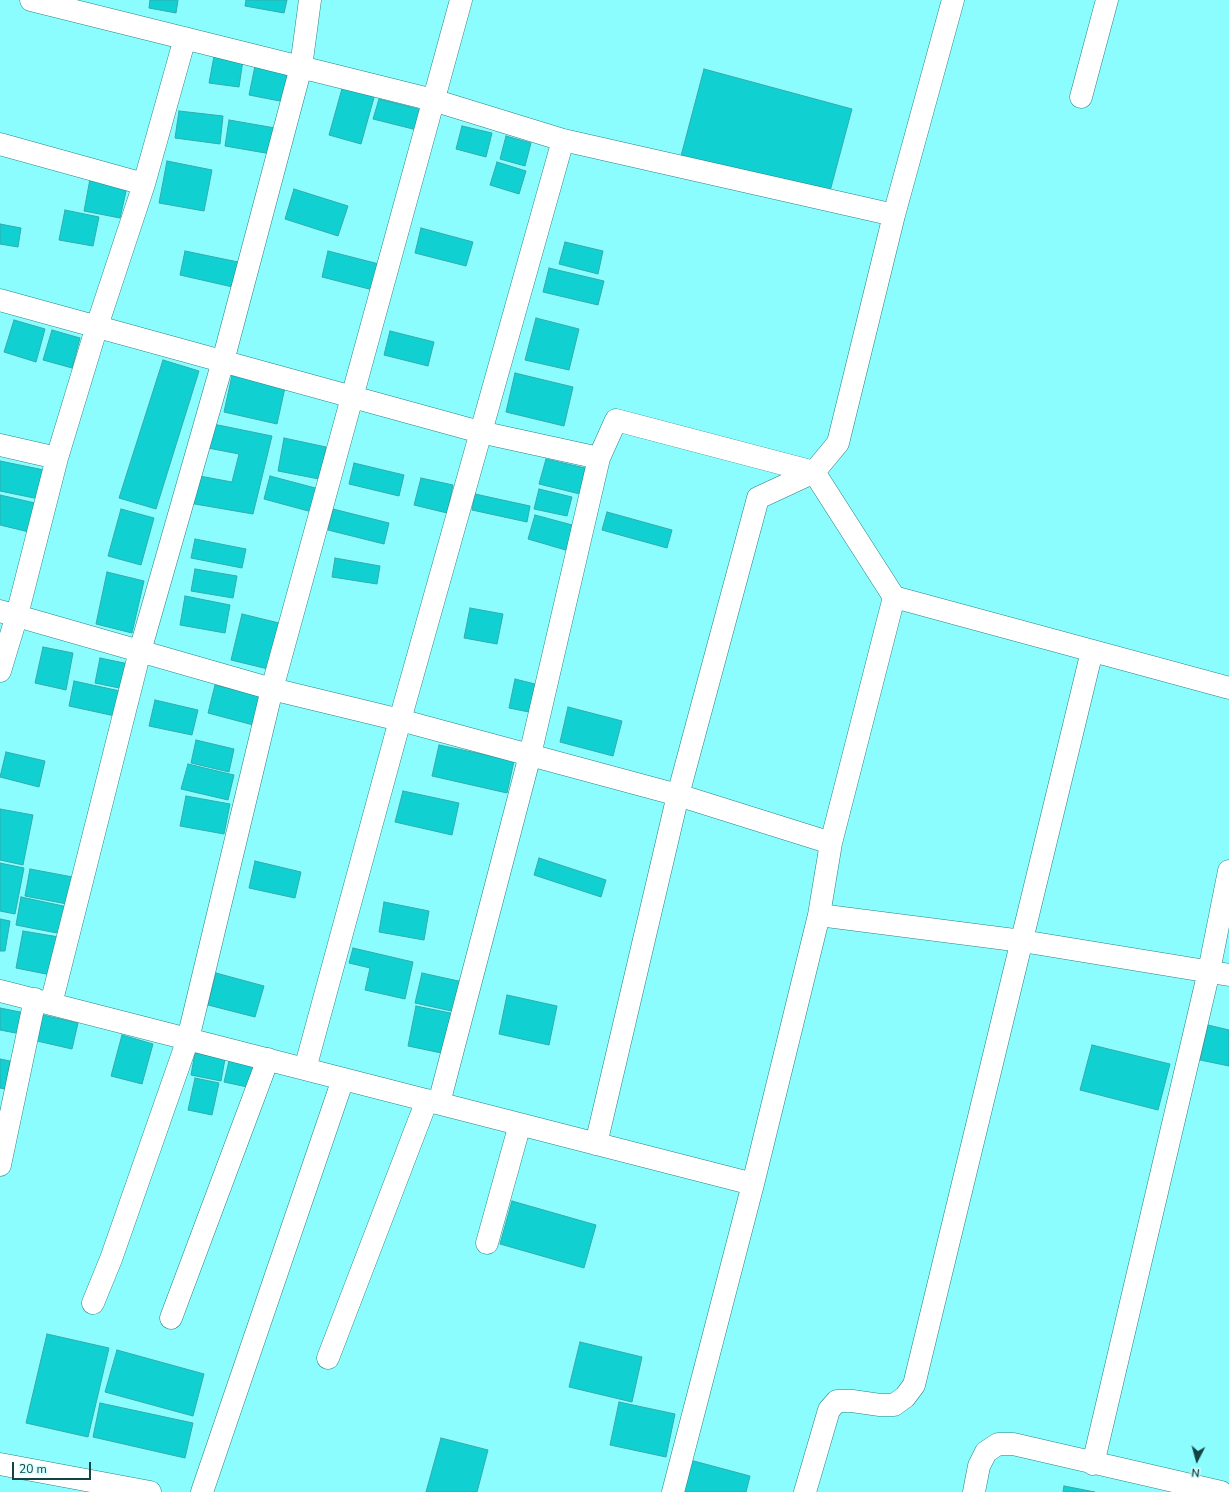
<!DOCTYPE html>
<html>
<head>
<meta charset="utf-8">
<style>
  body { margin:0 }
  #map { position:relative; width:1229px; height:1492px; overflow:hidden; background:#8cfdfe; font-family:"Nunito Sans",sans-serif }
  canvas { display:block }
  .north { position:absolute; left:1177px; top:1440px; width:40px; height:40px; -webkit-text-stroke:3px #d5fefe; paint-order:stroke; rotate:186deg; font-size:11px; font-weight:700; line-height:16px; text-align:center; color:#124445 }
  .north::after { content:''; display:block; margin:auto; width:14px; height:18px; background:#124445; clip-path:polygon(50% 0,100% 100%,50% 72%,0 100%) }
  .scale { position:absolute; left:12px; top:1462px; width:79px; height:18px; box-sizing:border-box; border:2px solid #124445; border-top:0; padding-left:5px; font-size:12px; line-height:14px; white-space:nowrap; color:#124445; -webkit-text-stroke:3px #d5fefe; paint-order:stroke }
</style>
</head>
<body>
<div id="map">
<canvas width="1229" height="1492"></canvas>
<div class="north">N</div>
<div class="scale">20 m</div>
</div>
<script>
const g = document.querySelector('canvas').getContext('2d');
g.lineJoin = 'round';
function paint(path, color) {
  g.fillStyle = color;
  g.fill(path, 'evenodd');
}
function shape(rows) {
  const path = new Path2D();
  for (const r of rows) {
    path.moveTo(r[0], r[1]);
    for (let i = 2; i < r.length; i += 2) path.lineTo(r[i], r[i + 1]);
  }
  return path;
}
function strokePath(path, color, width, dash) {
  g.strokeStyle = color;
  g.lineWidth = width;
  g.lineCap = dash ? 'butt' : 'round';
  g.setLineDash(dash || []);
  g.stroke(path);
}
const building = shape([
  [150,0,178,0,176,13,149,8,150,0],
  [246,0,287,0,284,13,245,6,246,0],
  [214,56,243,60,239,87,209,83,214,56],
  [255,66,295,74,290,103,249,95,255,66],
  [704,69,852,109,829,195,681,156,704,69],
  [343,85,375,94,361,144,329,135,343,85],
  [379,99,426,111,421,131,373,119,379,99],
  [179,111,223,116,220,144,175,138,179,111],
  [229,120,281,129,277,155,225,146,229,120],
  [462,126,492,133,486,157,456,149,462,126],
  [506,136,531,143,525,166,500,159,506,136],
  [167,161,212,170,204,211,159,203,167,161],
  [497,162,526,171,519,194,490,185,497,162],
  [90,179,127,187,120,218,84,211,90,179],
  [294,189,348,206,338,236,285,219,294,189],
  [65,210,99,217,93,246,59,240,65,210],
  [0,224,21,228,18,247,0,244,0,224],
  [421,228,473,242,466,266,415,253,421,228],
  [565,242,603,251,598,274,559,264,565,242],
  [185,251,243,263,237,288,180,275,185,251],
  [328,251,379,264,373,290,322,277,328,251],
  [549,268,604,281,598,305,543,292,549,268],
  [536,318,579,329,569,370,525,360,536,318],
  [14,320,45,329,36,362,4,352,14,320],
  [52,330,80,338,72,368,43,360,52,330],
  [390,331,434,342,428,366,384,355,390,331],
  [163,360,199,371,156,509,119,498,163,360],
  [233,371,286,383,277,424,224,412,233,371],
  [515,373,573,387,564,426,506,412,515,373],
  [213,424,272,436,253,514,189,503,194,475,232,482,239,454,208,448,213,424],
  [284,438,326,447,319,479,278,471,284,438],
  [546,459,585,468,580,494,539,484,546,459],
  [0,461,44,470,39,499,0,491,0,461],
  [354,463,404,475,399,496,349,484,354,463],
  [270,476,319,489,312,512,264,499,270,476],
  [421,478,453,485,447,513,414,505,421,478],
  [539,489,572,497,567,516,534,509,539,489],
  [475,494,530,506,527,522,472,510,475,494],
  [0,495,35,503,29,532,0,525,0,495],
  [121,509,154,518,141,565,108,556,121,509],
  [333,509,389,523,384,544,328,530,333,509],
  [607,512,672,530,667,548,602,530,607,512],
  [535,515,576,526,569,551,528,539,535,515],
  [195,539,246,549,242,568,191,558,195,539],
  [335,558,380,566,377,584,332,577,335,558],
  [195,569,237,576,233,598,191,591,195,569],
  [107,572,144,581,132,633,96,624,107,572],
  [185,596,230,605,225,633,180,625,185,596],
  [470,608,503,614,497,644,464,638,470,608],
  [242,614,279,623,268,669,231,660,242,614],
  [43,647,73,653,66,690,35,683,43,647],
  [100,658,129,664,124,689,95,683,100,658],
  [515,679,535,684,529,712,509,708,515,679],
  [74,681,120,691,115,716,69,706,74,681],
  [215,685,264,697,257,726,208,713,215,685],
  [155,700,198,710,192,735,149,726,155,700],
  [568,707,622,721,613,756,560,742,568,707],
  [196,740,234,749,229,772,191,763,196,740],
  [439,745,514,761,507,793,432,776,439,745],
  [6,752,45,761,39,787,0,777,6,752],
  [188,764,234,775,228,800,181,789,188,764],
  [403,791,459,803,452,835,395,822,403,791],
  [186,796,230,804,224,834,180,826,186,796],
  [0,809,33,815,23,865,0,860,0,809],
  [539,858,606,880,601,897,534,875,539,858],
  [255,861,301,872,295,898,249,888,255,861],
  [0,863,24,868,15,914,0,911,0,863],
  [30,869,78,878,72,905,25,896,30,869],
  [21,897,68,907,62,934,16,925,21,897],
  [384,902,429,911,424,940,379,932,384,902],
  [0,919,10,921,5,951,0,951,0,919],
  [23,931,59,937,51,975,16,968,23,931],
  [353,948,413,962,405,999,365,990,370,968,349,963,353,948],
  [216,973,264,986,255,1017,208,1005,216,973],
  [422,973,463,982,456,1012,415,1003,422,973],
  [507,995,557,1006,549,1045,499,1034,507,995],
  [416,1006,455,1014,446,1054,408,1046,416,1006],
  [0,1008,25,1013,21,1034,0,1030,0,1008],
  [43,1015,78,1023,72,1049,37,1041,43,1015],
  [1208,1025,1229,1030,1229,1066,1200,1060,1208,1025],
  [122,1035,153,1044,142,1084,111,1076,122,1035],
  [1092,1045,1170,1064,1158,1110,1080,1090,1092,1045],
  [195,1053,225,1059,221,1081,191,1075,195,1053],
  [0,1059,10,1061,5,1089,0,1088,0,1059],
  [229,1061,256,1067,252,1088,224,1082,229,1061],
  [195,1078,219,1083,212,1115,188,1110,195,1078],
  [512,1201,596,1225,584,1268,500,1244,512,1201],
  [47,1334,109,1348,88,1437,26,1423,47,1334],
  [580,1342,642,1357,632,1402,569,1387,580,1342],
  [117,1350,204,1374,193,1416,105,1392,117,1350],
  [619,1402,675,1414,666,1457,610,1445,619,1402],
  [100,1403,193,1423,185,1458,93,1437,100,1403],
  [441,1438,488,1450,477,1492,426,1492,441,1438],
  [690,1460,750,1476,746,1492,681,1492,690,1460],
  [1064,1486,1095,1492,1063,1492,1064,1486]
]);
paint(building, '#10d0d2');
strokePath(building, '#32acae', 1);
const minor = shape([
  [31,0,433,100,563,140,894,215],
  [1081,97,1107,0],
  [0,144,144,184],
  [0,300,480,432,599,458,616,420,814,472,894,597,1229,688],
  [0,445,57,458],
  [0,611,272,689,400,720,678,795,831,843],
  [0,671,17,615,57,458,97,326,144,184,185,38],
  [819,915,1022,941,1229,975],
  [0,991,753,1184],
  [51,1004,140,651,223,361,301,67,310,0],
  [305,1069,400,720,563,140],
  [439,1103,530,755,599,458],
  [596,1144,678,795,758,498,814,472,838,443,894,215,953,0],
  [0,1165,35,999],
  [487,1243,520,1124],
  [93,1303,111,1259,188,1039,272,689,461,0],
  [171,1318,268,1059],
  [328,1358,427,1100],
  [0,1464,150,1492],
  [1093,1464,1209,971,1229,871],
  [202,1492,343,1079],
  [673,1492,753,1184,819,915,831,843,894,597],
  [805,1492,829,1410,837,1401,852,1401,880,1405,894,1405,905,1397,914,1385,1092,651],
  [974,1492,979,1466,986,1452,998,1444,1013,1444,1221,1492]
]);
strokePath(minor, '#288384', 23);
strokePath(minor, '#fff', 22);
</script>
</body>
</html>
